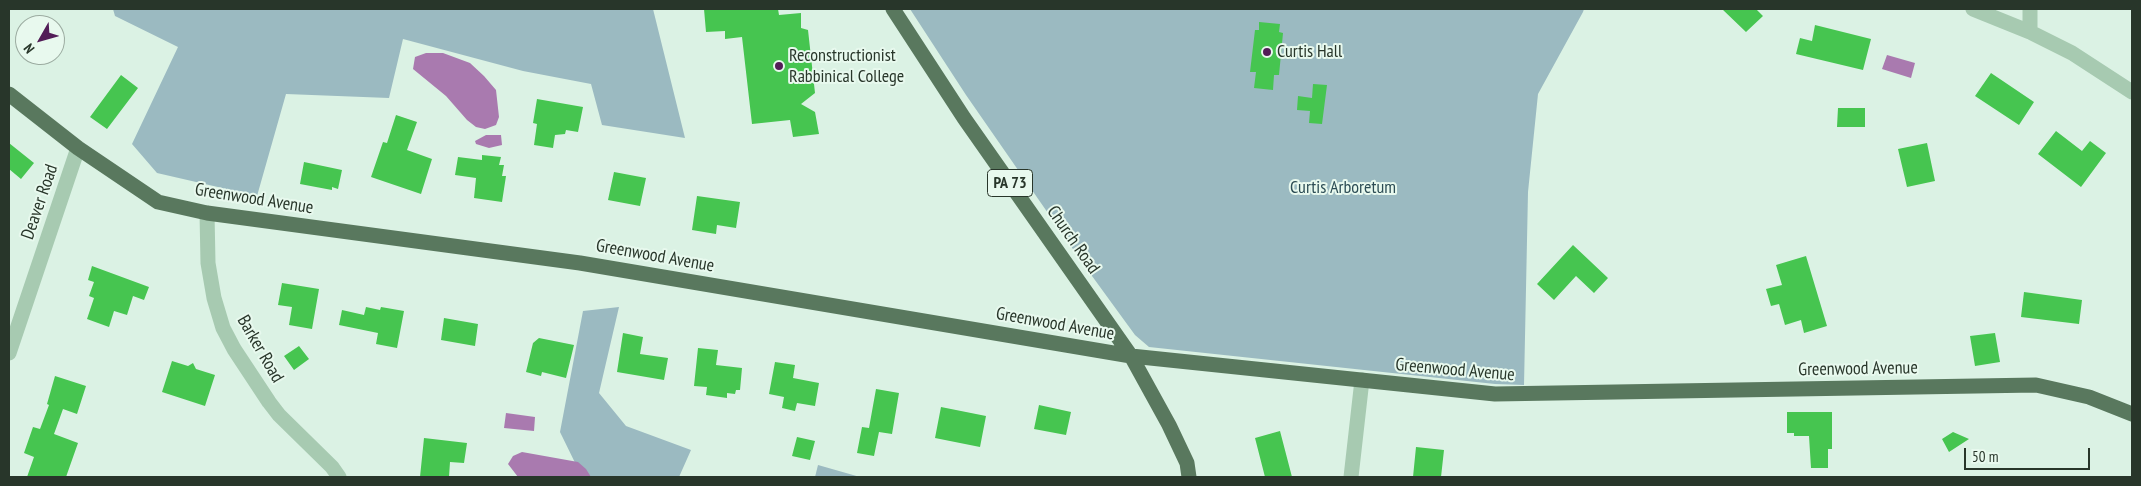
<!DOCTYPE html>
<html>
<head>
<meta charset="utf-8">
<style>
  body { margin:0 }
  #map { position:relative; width:2141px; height:486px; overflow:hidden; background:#dbf2e4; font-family:"PT Sans Narrow",sans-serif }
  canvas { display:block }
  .frame { position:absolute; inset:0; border:10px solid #28362a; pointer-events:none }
  .north { position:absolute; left:15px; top:15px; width:50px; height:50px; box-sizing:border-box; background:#e8f9ee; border:1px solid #9baba0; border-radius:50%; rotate:232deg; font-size:14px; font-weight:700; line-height:20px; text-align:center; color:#28362a }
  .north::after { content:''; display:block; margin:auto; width:18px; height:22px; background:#521d57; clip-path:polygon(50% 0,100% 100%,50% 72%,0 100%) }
  .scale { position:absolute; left:1964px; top:448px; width:126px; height:22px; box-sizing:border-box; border:2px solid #28362a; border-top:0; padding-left:6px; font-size:15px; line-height:18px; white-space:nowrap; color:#28362a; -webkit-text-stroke:4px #e8f9ee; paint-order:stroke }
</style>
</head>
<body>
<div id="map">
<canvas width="2141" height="486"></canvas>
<div class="frame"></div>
<div class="north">N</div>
<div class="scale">50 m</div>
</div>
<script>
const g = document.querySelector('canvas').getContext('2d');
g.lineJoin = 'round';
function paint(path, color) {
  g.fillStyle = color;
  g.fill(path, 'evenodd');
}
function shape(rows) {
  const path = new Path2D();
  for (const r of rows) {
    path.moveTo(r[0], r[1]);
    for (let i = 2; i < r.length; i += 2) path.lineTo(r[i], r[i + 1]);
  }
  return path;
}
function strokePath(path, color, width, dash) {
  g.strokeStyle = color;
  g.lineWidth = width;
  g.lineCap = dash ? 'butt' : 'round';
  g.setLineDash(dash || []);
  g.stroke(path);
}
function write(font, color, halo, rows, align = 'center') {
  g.font = font + ' "PT Sans Narrow",sans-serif';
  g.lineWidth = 4;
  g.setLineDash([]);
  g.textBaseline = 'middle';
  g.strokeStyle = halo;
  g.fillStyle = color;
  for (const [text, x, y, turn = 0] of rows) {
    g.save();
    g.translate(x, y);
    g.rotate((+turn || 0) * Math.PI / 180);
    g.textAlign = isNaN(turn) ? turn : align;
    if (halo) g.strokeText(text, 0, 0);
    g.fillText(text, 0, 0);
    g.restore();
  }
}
paint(shape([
  [113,9,653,9,685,138,602,125,591,84,523,71,403,39,389,98,286,94,257,196,157,173,132,144,178,47,115,16],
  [910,9,1584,9,1583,12,1538,94,1528,192,1524,385,1495,384,1149,347,1135,335,1084,265,966,95],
  [619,307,599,393,626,426,691,450,679,477,582,477,560,432,583,311],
  [818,465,860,477,815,477]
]), '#9bbac1');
paint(shape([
  [426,53,443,53,470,63,484,76,496,90,499,117,496,125,485,129,476,127,467,120,446,96,413,69,415,57],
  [1887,55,1915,63,1911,78,1882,69],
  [486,135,501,135,502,145,489,148,476,144,475,141],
  [506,413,535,417,534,431,504,428],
  [522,452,578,462,586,469,591,477,518,477,508,464,513,456]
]), '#a97aaf');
paint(shape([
  [704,9,778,9,779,15,801,13,801,28,808,30,815,93,801,104,815,112,819,134,793,137,790,120,752,124,742,37,725,39,725,31,706,32],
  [1722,9,1756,9,1763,16,1746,32],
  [1259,22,1280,24,1279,32,1283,33,1279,75,1274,75,1273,90,1254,88,1256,72,1250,72,1255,30,1259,30],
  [1815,25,1871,39,1863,70,1796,54,1800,38,1812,41],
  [1991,73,2034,102,2019,125,1975,96],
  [121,75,138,88,107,129,90,117],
  [1313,84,1327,85,1322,124,1309,123,1310,111,1297,110,1298,96,1312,98],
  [537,99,583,107,578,132,566,130,565,134,555,135,553,148,534,145,537,124,533,123],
  [1838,108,1865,108,1865,127,1837,127],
  [396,115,417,122,407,150,432,159,421,194,371,177,383,142,387,143],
  [2056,131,2082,151,2090,141,2106,153,2081,187,2038,154],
  [9,143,34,163,21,179,9,169],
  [1927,143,1935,181,1907,187,1898,149],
  [482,155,501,157,499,165,504,165,502,176,506,176,502,202,474,198,476,178,455,175,458,157,482,160],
  [304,162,342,170,338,189,332,187,332,190,300,184],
  [614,172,646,178,640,206,608,200],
  [697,196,740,202,736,228,717,225,716,234,692,230],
  [1573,245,1608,278,1594,293,1576,276,1554,300,1537,284],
  [1806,256,1827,326,1804,333,1801,320,1785,325,1779,304,1771,306,1766,289,1782,285,1776,265],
  [92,266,149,287,144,300,133,296,127,315,114,311,109,327,87,319,94,298,89,296,94,282,88,280],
  [282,283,319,289,312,329,289,325,292,307,278,305],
  [2024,292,2082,300,2079,324,2021,317],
  [366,307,380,310,381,307,404,311,397,348,376,344,378,333,339,325,342,310,364,315],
  [444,318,478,324,475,346,441,340],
  [623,333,643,337,640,354,668,358,664,380,617,372],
  [1995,333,2000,362,1975,366,1970,336],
  [539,338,574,345,566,378,542,372,541,376,526,372,533,343],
  [299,346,309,359,294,370,284,356],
  [698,348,718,350,716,365,742,368,740,390,736,390,735,394,727,393,727,398,706,395,707,387,694,386],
  [172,361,188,366,193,363,196,369,215,375,205,406,162,392],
  [775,362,795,365,793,378,819,383,815,406,797,403,795,411,782,408,784,397,769,394],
  [55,376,86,386,77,414,63,409,54,434,78,443,66,477,27,477,34,457,24,453,33,427,40,429,49,405,47,404],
  [876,389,899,393,892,434,879,432,874,456,857,453,862,427,869,428],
  [1039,405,1071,412,1066,435,1034,429],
  [941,407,986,416,980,447,935,438],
  [1787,412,1832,412,1832,449,1828,449,1828,468,1811,468,1809,436,1794,436,1794,433,1787,433],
  [1280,431,1292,477,1265,477,1255,438],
  [1953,432,1969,439,1949,452,1942,439],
  [797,437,815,441,810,460,792,456],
  [424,438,467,443,464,463,450,462,449,477,420,477],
  [1416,447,1444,450,1441,477,1413,477]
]), '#46c550');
strokePath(shape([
  [1973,9,2030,32,2072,53,2132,92],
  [2030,9,2030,32],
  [207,213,208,263,214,298,223,328,234,349,269,402,279,415,332,467,339,477],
  [9,353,78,148],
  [1351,477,1362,380]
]), '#a7cab1', 15);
strokePath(shape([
  [893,9,964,118,1131,356,1169,425,1187,463,1189,477],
  [9,94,78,148,158,202,207,213,580,263,1131,356,1495,394,2036,385,2089,397,2132,414]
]), '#59785e', 15);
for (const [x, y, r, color] of [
  [1267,52,5,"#521d57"],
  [779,66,5,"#521d57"]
]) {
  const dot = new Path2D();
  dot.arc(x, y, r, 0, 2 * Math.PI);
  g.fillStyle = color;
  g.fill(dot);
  strokePath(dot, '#e8f9ee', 2);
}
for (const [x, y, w] of [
  [1010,183,45]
]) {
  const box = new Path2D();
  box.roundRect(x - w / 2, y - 13.5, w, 27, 4);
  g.fillStyle = '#e8f9ee';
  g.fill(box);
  strokePath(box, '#28362a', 1);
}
write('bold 16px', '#28362a', null, [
  ["PA 73",1010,183]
]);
write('18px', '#28362a', '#e8f9ee', [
  ["Curtis Hall",1277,52],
  ["Reconstructionist",789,56],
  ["Rabbinical College",789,77]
], 'left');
write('18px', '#2c4c54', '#e8f9ee', [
  ["Curtis Arboretum",1343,188]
]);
write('18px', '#28362a', '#e8f9ee', [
  ["Greenwood Avenue",254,199,9],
  ["Deaver Road",40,202,-71],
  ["Church Road",1073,240,55],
  ["Greenwood Avenue",655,256,10],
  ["Greenwood Avenue",1055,324,10],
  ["Barker Road",260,349,60],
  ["Greenwood Avenue",1858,369,-1],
  ["Greenwood Avenue",1455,370,5]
]);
</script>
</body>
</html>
